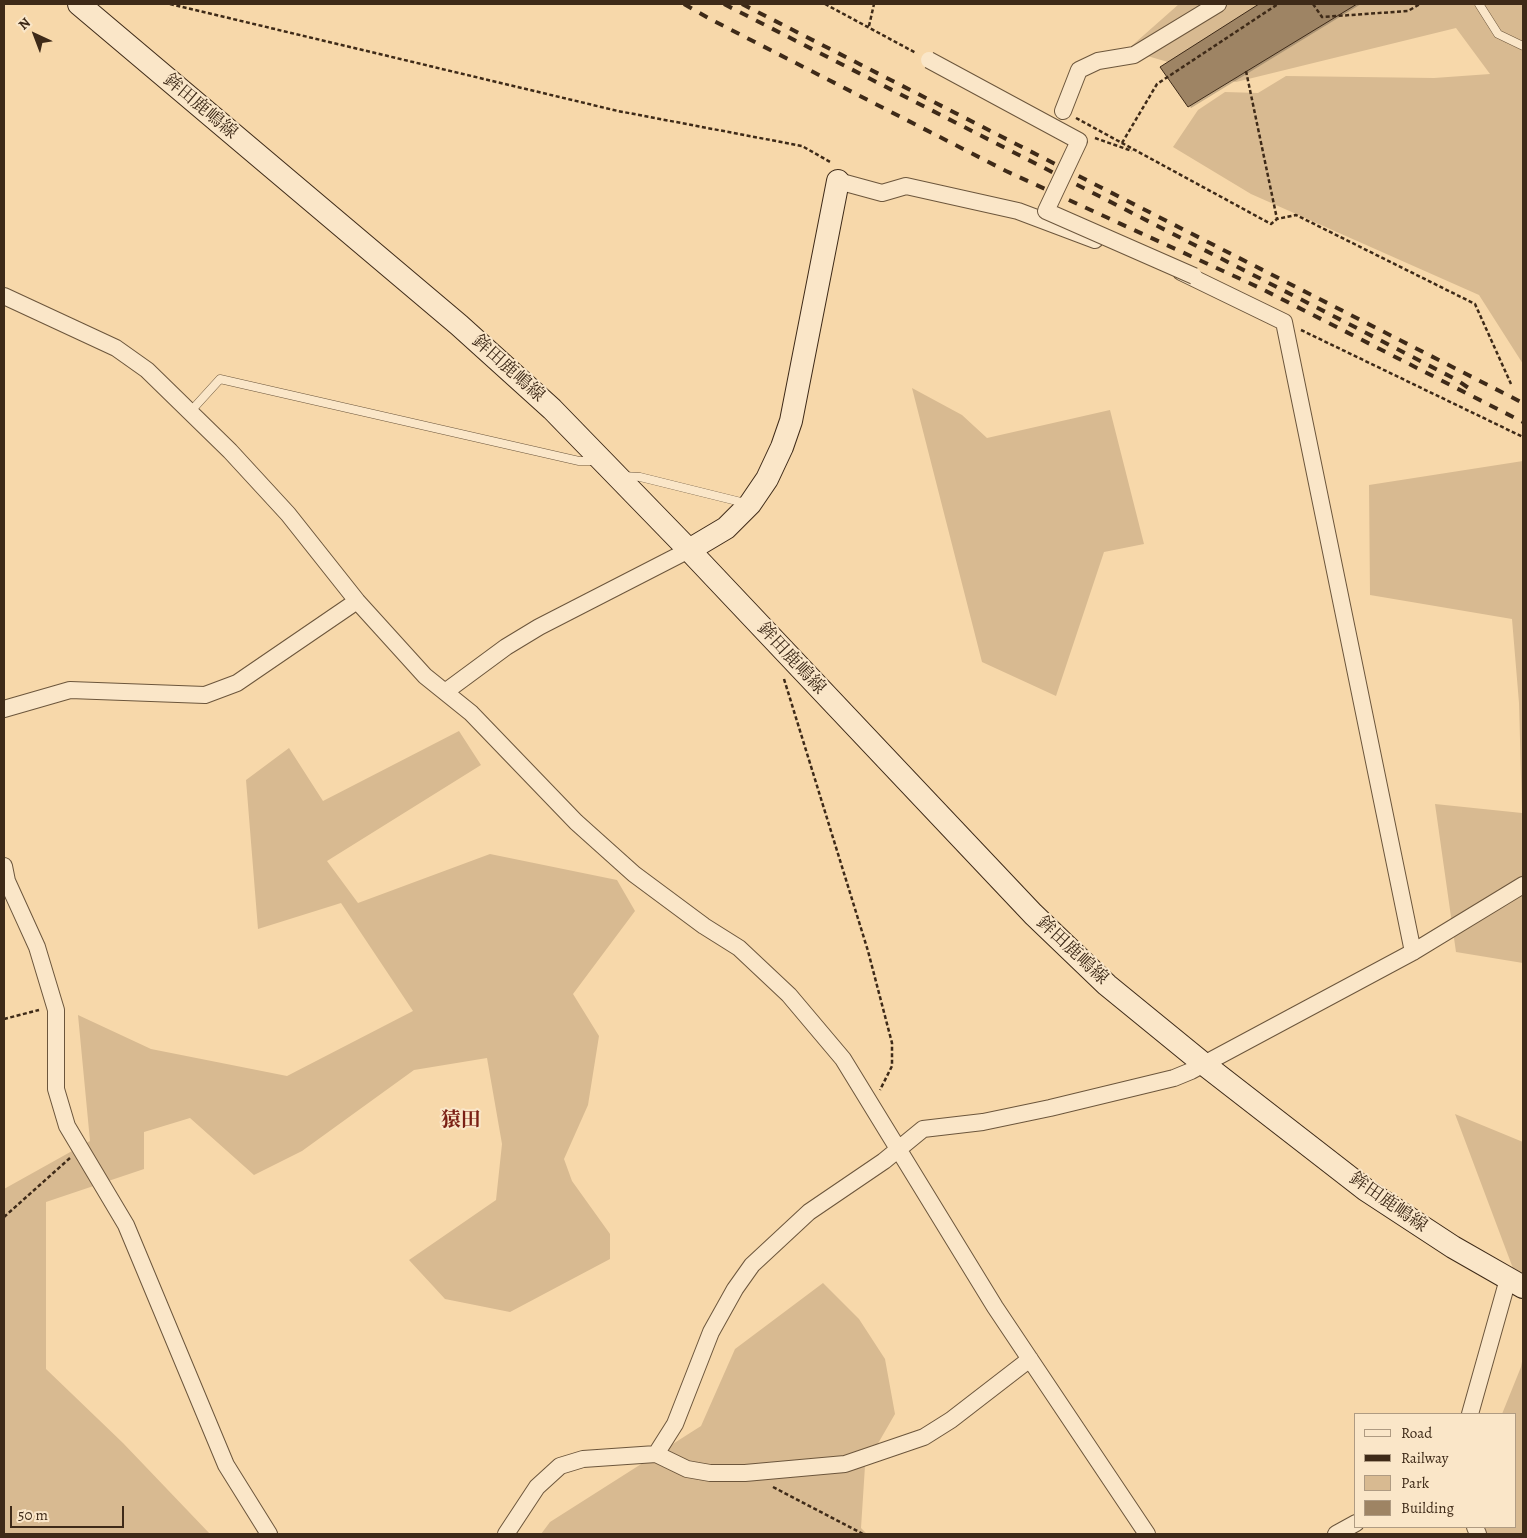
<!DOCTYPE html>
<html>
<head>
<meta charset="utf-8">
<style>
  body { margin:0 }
  #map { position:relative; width:1527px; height:1538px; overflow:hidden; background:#f7d8aa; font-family:Alegreya,serif }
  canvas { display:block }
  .frame { position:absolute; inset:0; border:5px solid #3e2a18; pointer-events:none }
  .legend { position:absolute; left:1354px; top:1413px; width:162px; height:115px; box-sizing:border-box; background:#fae6c8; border:1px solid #af9b82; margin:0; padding:6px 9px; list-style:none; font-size:15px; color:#3e2a18 }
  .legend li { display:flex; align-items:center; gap:10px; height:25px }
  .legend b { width:25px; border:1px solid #af9b82 }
  .north { position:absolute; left:10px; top:10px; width:50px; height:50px; -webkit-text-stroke:4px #fae6c8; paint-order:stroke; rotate:317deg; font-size:14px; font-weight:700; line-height:20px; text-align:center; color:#3e2a18 }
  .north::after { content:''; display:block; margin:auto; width:18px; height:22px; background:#3e2a18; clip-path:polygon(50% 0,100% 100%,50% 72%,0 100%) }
  .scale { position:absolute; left:10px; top:1506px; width:114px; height:22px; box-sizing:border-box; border:2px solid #3e2a18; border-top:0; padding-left:6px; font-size:15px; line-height:18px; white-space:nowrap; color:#3e2a18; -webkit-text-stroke:4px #fae6c8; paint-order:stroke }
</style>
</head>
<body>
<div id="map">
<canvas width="1527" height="1538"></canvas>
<div class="frame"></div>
<ul class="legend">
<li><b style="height:6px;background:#fae6c8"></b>Road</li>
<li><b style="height:6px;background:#3e2a18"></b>Railway</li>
<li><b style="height:14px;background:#d8ba91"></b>Park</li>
<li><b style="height:14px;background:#9e8464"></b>Building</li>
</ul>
<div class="north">N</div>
<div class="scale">50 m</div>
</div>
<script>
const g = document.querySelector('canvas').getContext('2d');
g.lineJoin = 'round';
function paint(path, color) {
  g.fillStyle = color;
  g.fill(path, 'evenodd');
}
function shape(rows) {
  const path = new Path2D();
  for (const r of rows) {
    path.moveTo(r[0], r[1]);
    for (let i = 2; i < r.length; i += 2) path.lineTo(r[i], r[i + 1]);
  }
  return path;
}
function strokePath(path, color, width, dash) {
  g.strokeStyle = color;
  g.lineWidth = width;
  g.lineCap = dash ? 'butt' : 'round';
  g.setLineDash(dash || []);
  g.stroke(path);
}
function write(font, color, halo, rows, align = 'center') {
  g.font = font + ' Alegreya,"Noto Serif JP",serif';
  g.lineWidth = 4;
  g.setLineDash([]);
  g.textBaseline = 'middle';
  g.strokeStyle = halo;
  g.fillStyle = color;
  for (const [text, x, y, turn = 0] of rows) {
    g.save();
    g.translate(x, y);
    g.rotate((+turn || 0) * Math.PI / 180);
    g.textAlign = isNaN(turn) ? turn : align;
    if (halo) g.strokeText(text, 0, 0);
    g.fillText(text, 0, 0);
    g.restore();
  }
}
paint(shape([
  [1179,4,1523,4,1523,364,1479,295,1251,194,1173,147,1198,110,1225,92,1258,93,1286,76,1434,78,1490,74,1456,28,1236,82,1127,50],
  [912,388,962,415,987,438,1110,410,1144,544,1104,552,1056,696,982,662],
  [1523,461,1523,963,1456,952,1435,804,1522,813,1519,703,1512,619,1370,595,1369,485],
  [459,731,481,765,327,861,358,903,490,854,617,880,635,911,573,994,599,1036,588,1105,564,1159,572,1181,610,1234,610,1259,510,1312,445,1299,409,1260,496,1200,502,1144,487,1058,414,1070,302,1151,254,1175,190,1118,144,1132,144,1169,46,1202,46,1369,123,1443,210,1534,4,1534,4,1189,90,1141,78,1015,151,1049,287,1076,413,1011,341,903,258,929,246,780,289,748,323,801],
  [1455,1114,1523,1142,1523,1295],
  [823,1283,859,1319,885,1359,895,1414,865,1466,861,1528,867,1534,541,1534,550,1522,701,1426,735,1349],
  [1523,1356,1523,1534,1469,1534,1467,1527,1516,1527,1516,1414,1502,1414,1521,1367]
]), '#d8ba91');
paint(shape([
  [1262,4,1361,4,1191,108,1162,68]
]), '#0003');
const building = shape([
  [1259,4,1357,4,1188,107,1160,67,1259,4]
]);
paint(building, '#9e8464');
strokePath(building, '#3e2a18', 1);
const lane = shape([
  [1479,4,1498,34,1523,46],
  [190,412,220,379,579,461,595,461],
  [623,476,640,477,745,503]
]);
const street = shape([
  [1063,111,1079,70,1098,61,1134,55,1218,4],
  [838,181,882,193,906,186,1018,211,1095,240],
  [1181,272,1284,322,1413,952],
  [4,296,116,348,147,370,230,451,288,514,357,601,425,676,471,713,576,822,634,874,704,926,739,948,789,995,843,1059,995,1307,1147,1534],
  [445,692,506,647,539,627,689,550],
  [4,709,70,690,205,695,237,683,357,601],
  [4,866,7,881,37,947,56,1010,56,1089,67,1126,126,1225,226,1465,269,1534],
  [1470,1414,1508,1279],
  [656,1454,675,1424,711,1332,735,1289,752,1265,809,1212,884,1161,923,1129,983,1122,1050,1108,1174,1078,1191,1071,1413,952,1523,885],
  [1475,1527,1478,1534],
  [506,1534,537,1487,560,1466,583,1459,656,1454,687,1469,710,1473,745,1473,845,1464,924,1437,951,1420,1030,1359],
  [1336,1534,1356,1523]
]);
const secondary = shape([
  [79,4,459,325,552,409,689,550,1033,914,1107,985,1205,1065,1366,1190,1453,1247,1523,1287],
  [689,550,726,528,750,504,767,479,782,447,791,421,838,181]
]);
strokePath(lane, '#6c563c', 9);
strokePath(street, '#6c563c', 18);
strokePath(secondary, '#3e2a18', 24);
strokePath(shape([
  [170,4,618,111,802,146,832,163],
  [825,4,916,53],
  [1313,4,1322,17,1408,11,1420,4],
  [869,26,874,4],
  [1246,71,1277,219],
  [1076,118,1271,224,1277,219,1296,215,1475,304,1511,384],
  [1095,138,1132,151],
  [1122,143,1157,84,1278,4],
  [1301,330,1523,437],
  [784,679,868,951,892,1043,892,1066,880,1090],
  [4,1019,39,1010],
  [4,1217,70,1158],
  [773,1487,863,1534]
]), '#3e2a18', 2.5, [4, 2.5]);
strokePath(lane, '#fae6c8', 8);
strokePath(street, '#fae6c8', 16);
strokePath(secondary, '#fae6c8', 22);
strokePath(shape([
  [684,4,712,20,1006,171,1260,288,1523,422],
  [724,4,1347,323,1457,380,1470,389],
  [742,4,1523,403]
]), '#3e2a18', 4, [9, 9]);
const streetBridge = shape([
  [929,60,1079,141,1046,211,1194,276]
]);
strokePath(streetBridge, '#6c563c', 18, []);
strokePath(streetBridge, '#fae6c8', 16);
write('18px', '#3e2a18', '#fae6c8', [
  ["鉾田鹿嶋線",200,107,40],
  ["鉾田鹿嶋線",508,369,42],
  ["鉾田鹿嶋線",791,659,47],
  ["鉾田鹿嶋線",1072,951,43],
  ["鉾田鹿嶋線",1388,1203,35]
]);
write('bold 20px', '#7a1f14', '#fae6c8', [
  ["猿田",461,1121]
]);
</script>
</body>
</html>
